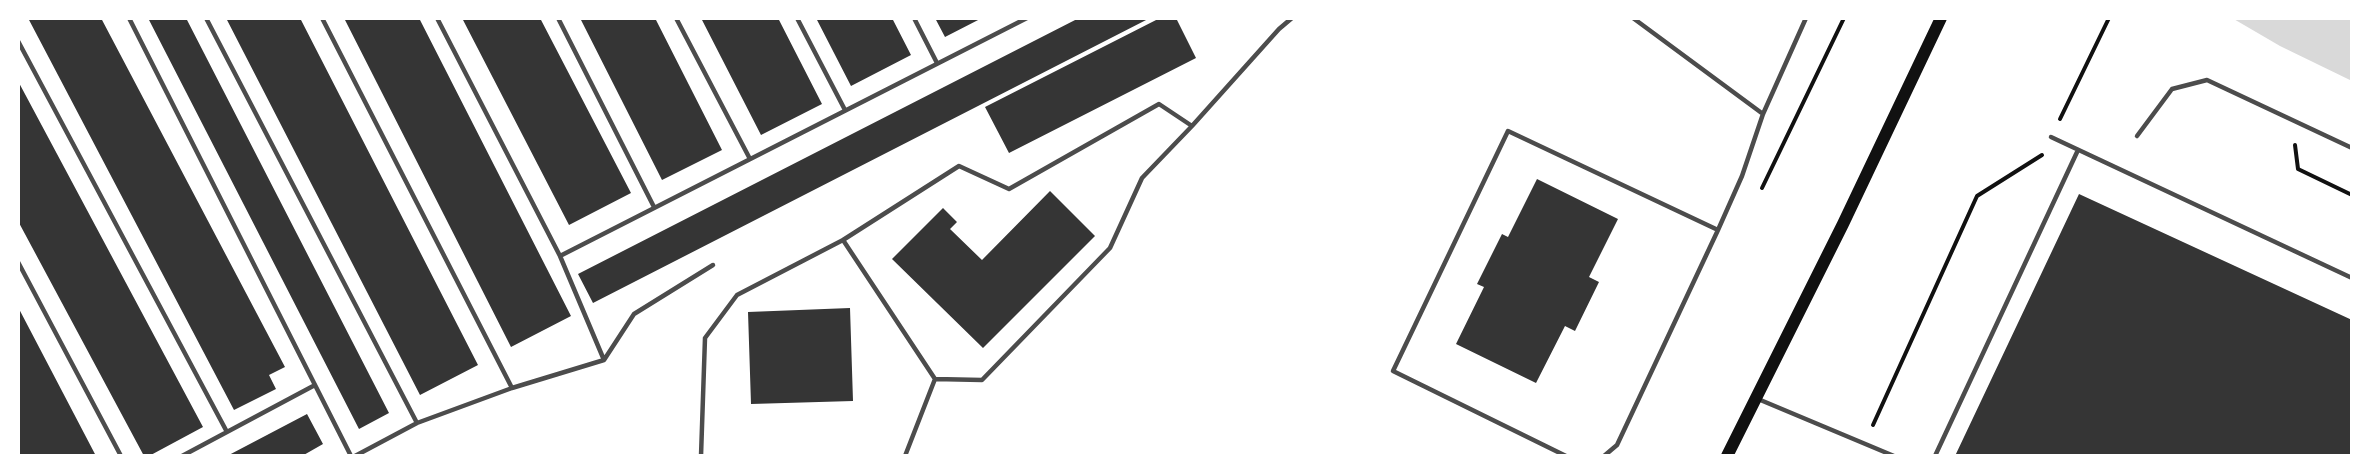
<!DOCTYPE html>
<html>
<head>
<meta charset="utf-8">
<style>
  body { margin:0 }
  #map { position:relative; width:2370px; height:474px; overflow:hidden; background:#fff; font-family:"Fira Sans Condensed",sans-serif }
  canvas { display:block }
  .frame { position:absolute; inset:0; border:20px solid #fff; pointer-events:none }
</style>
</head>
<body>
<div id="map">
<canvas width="2370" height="474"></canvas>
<div class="frame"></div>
</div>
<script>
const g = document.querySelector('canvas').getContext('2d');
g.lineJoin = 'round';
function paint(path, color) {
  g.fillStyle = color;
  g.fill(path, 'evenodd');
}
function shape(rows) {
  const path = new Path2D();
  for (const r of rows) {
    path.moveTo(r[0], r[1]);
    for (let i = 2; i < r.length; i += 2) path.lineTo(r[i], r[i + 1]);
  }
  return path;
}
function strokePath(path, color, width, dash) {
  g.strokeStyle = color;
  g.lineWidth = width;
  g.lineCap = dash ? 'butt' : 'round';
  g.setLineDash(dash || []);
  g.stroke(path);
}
paint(shape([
  [2232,18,2352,18,2352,81,2280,46]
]), '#d9d9d9');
paint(shape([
  [28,18,101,18,285,367,269,375,276,389,234,410],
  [148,18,186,18,389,413,359,429],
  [226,18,300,18,478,365,420,395],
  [344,18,419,18,571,316,511,347],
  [462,18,540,18,631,193,569,225],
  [580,18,655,18,722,150,662,180],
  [701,18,778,18,822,104,761,135],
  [816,18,892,18,911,55,851,86],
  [935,18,982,18,945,37],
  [1079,18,1150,18,593,303,578,274],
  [1160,18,1176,18,1196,58,1009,153,985,107],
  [18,81,203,427,149,456,144,456,18,221],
  [1537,179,1618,219,1589,277,1599,282,1575,331,1565,326,1536,383,1456,344,1484,287,1477,284,1502,234,1508,237],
  [1050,191,1095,236,983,348,892,259,943,208,957,222,950,229,982,260],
  [2079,194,2352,320,2352,456,1955,456],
  [18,307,96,456,18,456],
  [850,308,853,401,751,404,748,312],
  [307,414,323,444,302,456,227,456]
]), '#353535');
strokePath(shape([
  [2060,119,2109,18],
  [2295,145,2298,169,2352,195],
  [1762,188,1844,18],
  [1873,425,1977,196,2042,155]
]), '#111', 4);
strokePath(shape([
  [129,18,351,456],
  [206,18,417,423],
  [322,18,512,388],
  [437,18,560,256,604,360],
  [558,18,654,207],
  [676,18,750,159],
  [797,18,845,110],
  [914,18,937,63],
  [1633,18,1763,114,1806,18],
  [18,41,227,432],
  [2137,136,2172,89,2207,80,2352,148],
  [2051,137,2352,278],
  [560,256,1027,18],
  [18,262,121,456],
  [935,379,982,380,1110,248,1142,178,1192,126,1279,29,1292,18],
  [1758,399,1894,456],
  [182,456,315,385],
  [355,456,417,423,512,388,604,360,634,314,713,265],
  [701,456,705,338,737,295,843,240],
  [905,456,935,379,843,240,959,166,1009,189,1159,104,1192,126],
  [1566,456,1393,371,1508,131,1718,230],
  [1604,456,1617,445,1718,230,1742,176,1763,114],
  [1935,456,2078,150]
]), '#4c4c4c', 4.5);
strokePath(shape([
  [1727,456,1843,224,1941,18]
]), '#111', 12);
</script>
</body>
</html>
